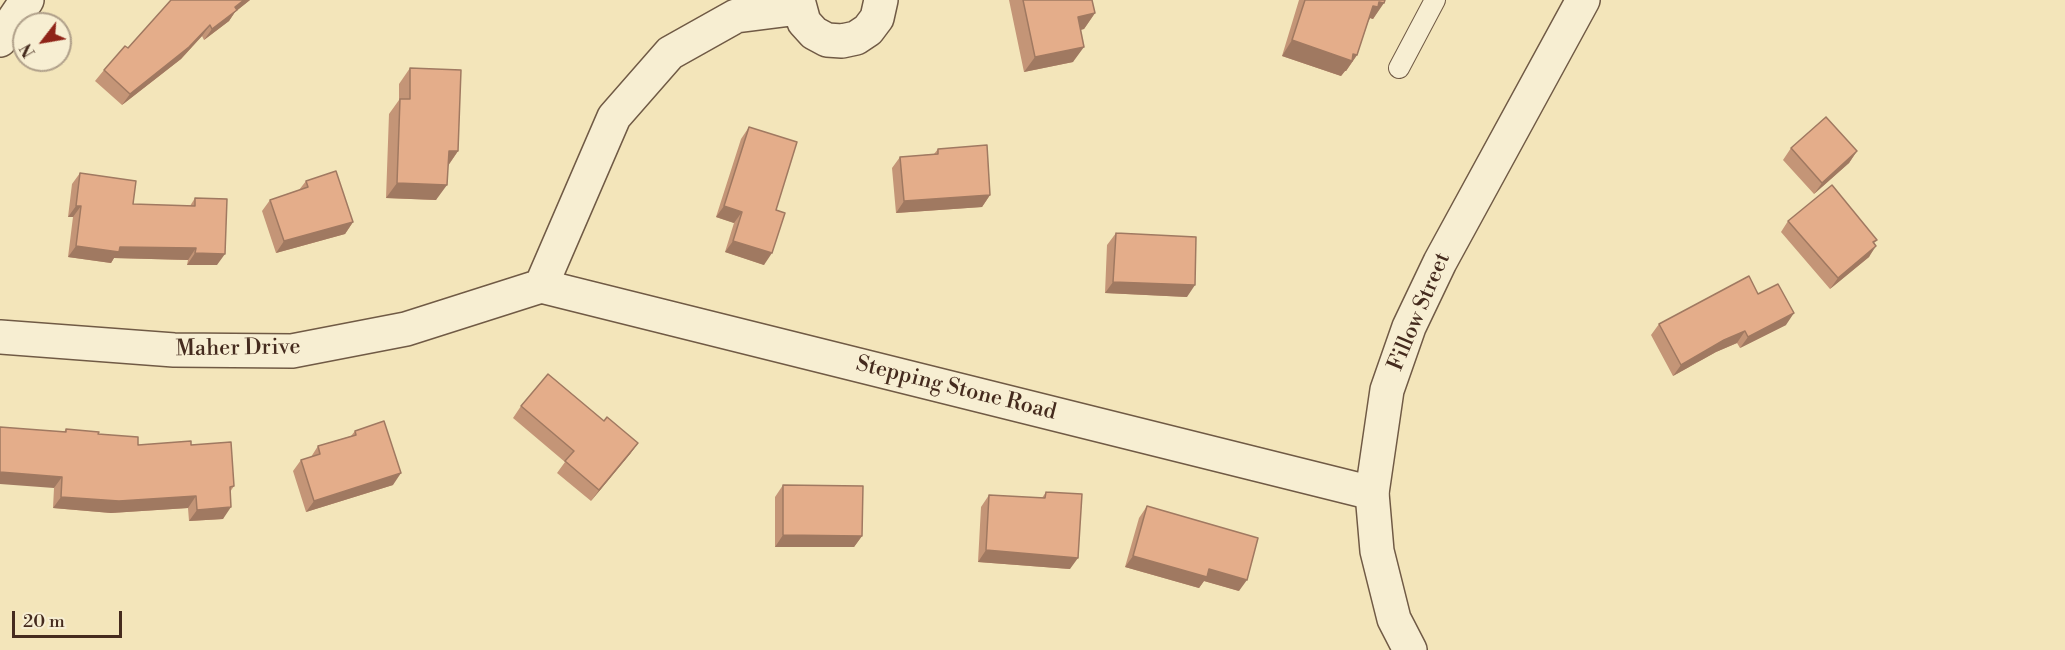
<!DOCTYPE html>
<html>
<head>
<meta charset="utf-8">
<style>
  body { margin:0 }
  #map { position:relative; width:2065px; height:650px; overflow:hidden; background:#f3e5ba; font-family:"Libre Bodoni",serif }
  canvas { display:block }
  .north { position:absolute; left:12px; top:12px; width:60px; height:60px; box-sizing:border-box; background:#f7eed2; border:2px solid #b0a08a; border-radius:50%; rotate:239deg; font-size:16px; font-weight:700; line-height:24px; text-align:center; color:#452b1e }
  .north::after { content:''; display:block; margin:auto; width:21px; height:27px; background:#8f2418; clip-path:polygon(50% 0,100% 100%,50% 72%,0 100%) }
  .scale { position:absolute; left:12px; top:611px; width:110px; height:27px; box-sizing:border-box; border:3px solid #452b1e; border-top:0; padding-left:8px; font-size:18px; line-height:21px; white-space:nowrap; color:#452b1e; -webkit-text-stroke:4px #f7eed2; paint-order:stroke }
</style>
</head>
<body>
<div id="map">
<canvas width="2065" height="650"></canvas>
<div class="north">N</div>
<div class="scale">20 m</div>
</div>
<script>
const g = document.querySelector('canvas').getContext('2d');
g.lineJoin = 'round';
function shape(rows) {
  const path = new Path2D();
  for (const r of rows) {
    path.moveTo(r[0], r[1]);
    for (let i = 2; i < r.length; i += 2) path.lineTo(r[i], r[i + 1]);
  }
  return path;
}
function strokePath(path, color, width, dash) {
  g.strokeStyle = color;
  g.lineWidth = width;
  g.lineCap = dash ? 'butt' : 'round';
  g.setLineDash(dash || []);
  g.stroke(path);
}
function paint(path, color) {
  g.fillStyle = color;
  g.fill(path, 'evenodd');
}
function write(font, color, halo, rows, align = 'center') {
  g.font = font + ' "Libre Bodoni",serif';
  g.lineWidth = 5;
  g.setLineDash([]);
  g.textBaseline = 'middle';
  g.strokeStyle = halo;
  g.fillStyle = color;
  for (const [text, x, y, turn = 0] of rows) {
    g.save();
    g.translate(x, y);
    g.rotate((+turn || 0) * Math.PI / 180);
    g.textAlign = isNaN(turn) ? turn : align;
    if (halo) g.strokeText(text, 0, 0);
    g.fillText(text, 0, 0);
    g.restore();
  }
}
const service = shape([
  [1399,68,1435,0]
]);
const minor = shape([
  [798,0,804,22,814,33,827,40,842,41,856,38,868,30,877,18,881,0],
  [0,40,27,0],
  [541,286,1372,493],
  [541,286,614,117,670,53,736,16,799,8],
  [0,337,174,350,292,351,406,329,541,286]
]);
const tertiary = shape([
  [1410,650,1394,619,1377,551,1372,493,1387,390,1409,327,1440,262,1583,0]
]);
strokePath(service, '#705a45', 22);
strokePath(minor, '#705a45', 36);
strokePath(tertiary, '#705a45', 36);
strokePath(service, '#f7eed2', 20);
strokePath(minor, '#f7eed2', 33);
strokePath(tertiary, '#f7eed2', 33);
paint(shape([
  [171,0,250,0,235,12,229,21,204,40,202,36,181,59,122,105,95,81,104,70,128,48],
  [1009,0,1092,0,1095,13,1084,29,1080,30,1073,62,1024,72],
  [1299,0,1385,0,1373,19,1370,18,1368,22,1357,55,1346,71,1345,71,1341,76,1282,56],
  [410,68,458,151,448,166,436,200,386,198,389,114,399,100,399,84],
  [749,127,776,210,764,265,725,252,734,223,716,217,741,139],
  [1791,148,1857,151,1849,163,1814,194,1783,160],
  [938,149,990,195,982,207,896,213,892,168,900,157,934,154],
  [80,173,133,204,190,206,195,198,217,265,187,265,188,260,114,258,111,263,68,257,73,217,68,217,72,184],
  [306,181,353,222,345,234,276,253,262,211,270,200,299,190],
  [1788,221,1877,240,1874,243,1869,257,1830,289,1781,232],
  [1116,233,1187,297,1105,293,1107,245],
  [1758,294,1786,325,1740,348,1737,343,1716,352,1673,376,1651,335,1659,324],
  [521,406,604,421,638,443,630,454,591,501,557,473,565,462,513,418],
  [66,429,98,434,138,445,191,445,234,486,230,492,223,519,189,521,188,508,111,513,53,508,54,488,64,432],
  [355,431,393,485,306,512,293,471,301,460,311,457,318,446,351,436],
  [783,485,862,536,854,547,775,547,775,497],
  [1046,492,1070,569,978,562,981,507,989,495,1042,498],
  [1147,506,1239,591,1204,581,1199,588,1125,567,1139,518]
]), '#c49577');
paint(shape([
  [244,0,250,0,235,12,229,21,204,40,212,29,235,7],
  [1379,2,1384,3,1373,19,1370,18,1367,23,1373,6],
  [1095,13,1084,29,1067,33,1078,17],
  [210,25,202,36,181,59,122,105,130,94],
  [1292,40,1353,54,1357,55,1346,71,1345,71,1341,76,1282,56],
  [1084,47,1073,62,1024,72,1035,57],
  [449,151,458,151,447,167],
  [1857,151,1849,163,1814,194,1822,183],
  [397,183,447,185,436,200,386,198],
  [990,195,982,207,896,213,904,201],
  [76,206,81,206,73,217,68,217],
  [724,206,742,212,734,223,716,217],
  [353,222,345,234,276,253,284,241],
  [733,241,772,253,764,265,725,252],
  [76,246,120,247,196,248,188,260,114,258,111,263,68,257],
  [1876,246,1869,257,1830,289,1838,278],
  [195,253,225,254,217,265,187,265],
  [1113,282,1195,285,1187,297,1105,293],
  [1794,313,1786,325,1740,348,1748,337],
  [1745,331,1737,343,1716,352,1673,376,1681,365,1724,340],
  [638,443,630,454,591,501,599,490],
  [0,472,62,477,54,488,0,484],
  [401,473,393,485,306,512,314,501],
  [196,496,188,508,111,513,53,508,61,497],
  [231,507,223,519,189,521,197,510],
  [783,535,862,536,854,547,775,547],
  [986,550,1078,558,1070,569,978,562],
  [1133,556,1209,569,1247,580,1239,591,1204,581,1199,588,1125,567]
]), '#a07961');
const building = shape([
  [171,0,244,0,235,7,237,10,212,29,210,25,189,47,130,94,104,70,125,46,128,48,171,0],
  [1023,0,1092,0,1095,13,1078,17,1084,47,1035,57,1023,0],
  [1305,0,1385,0,1384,3,1379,2,1378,7,1373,6,1357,55,1353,54,1352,61,1292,40,1305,0],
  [410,68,461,70,458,151,449,151,447,185,397,183,400,99,410,99,410,68],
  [1826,117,1857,151,1822,183,1791,148,1826,117],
  [749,127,797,142,776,210,785,213,772,253,733,241,742,212,724,206,749,127],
  [987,145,990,195,904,201,900,157,938,154,938,149,987,145],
  [336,171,353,222,284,241,270,200,308,187,306,181,336,171],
  [80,173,136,181,133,204,195,206,195,198,227,199,225,254,195,253,196,248,120,247,119,252,76,246,81,206,76,206,80,173],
  [1832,185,1877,240,1873,242,1876,246,1838,278,1788,221,1832,185],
  [1116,233,1196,237,1195,285,1113,282,1116,233],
  [1749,276,1758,294,1778,284,1794,313,1748,337,1745,331,1724,340,1681,365,1659,324,1749,276],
  [548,374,604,421,607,417,638,443,599,490,565,461,574,451,521,406,548,374],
  [384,421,401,473,314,501,301,460,320,454,318,446,356,435,355,431,384,421],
  [0,427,66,432,66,429,99,432,98,434,138,437,138,445,191,441,191,445,231,442,234,486,230,487,231,507,197,510,196,496,119,501,61,497,62,477,0,472,0,427],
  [783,485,863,486,862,536,783,535,783,485],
  [1046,492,1082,494,1078,558,986,550,989,495,1045,498,1046,492],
  [1147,506,1258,538,1247,580,1209,569,1207,577,1133,556,1147,506]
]);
paint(building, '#e4ad8a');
strokePath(building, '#a07961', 1.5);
write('22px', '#452b1e', '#f7eed2', [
  ["Fillow Street",1420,312,-67],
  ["Maher Drive",238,349,-1],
  ["Stepping Stone Road",956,389,14]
]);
</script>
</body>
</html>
